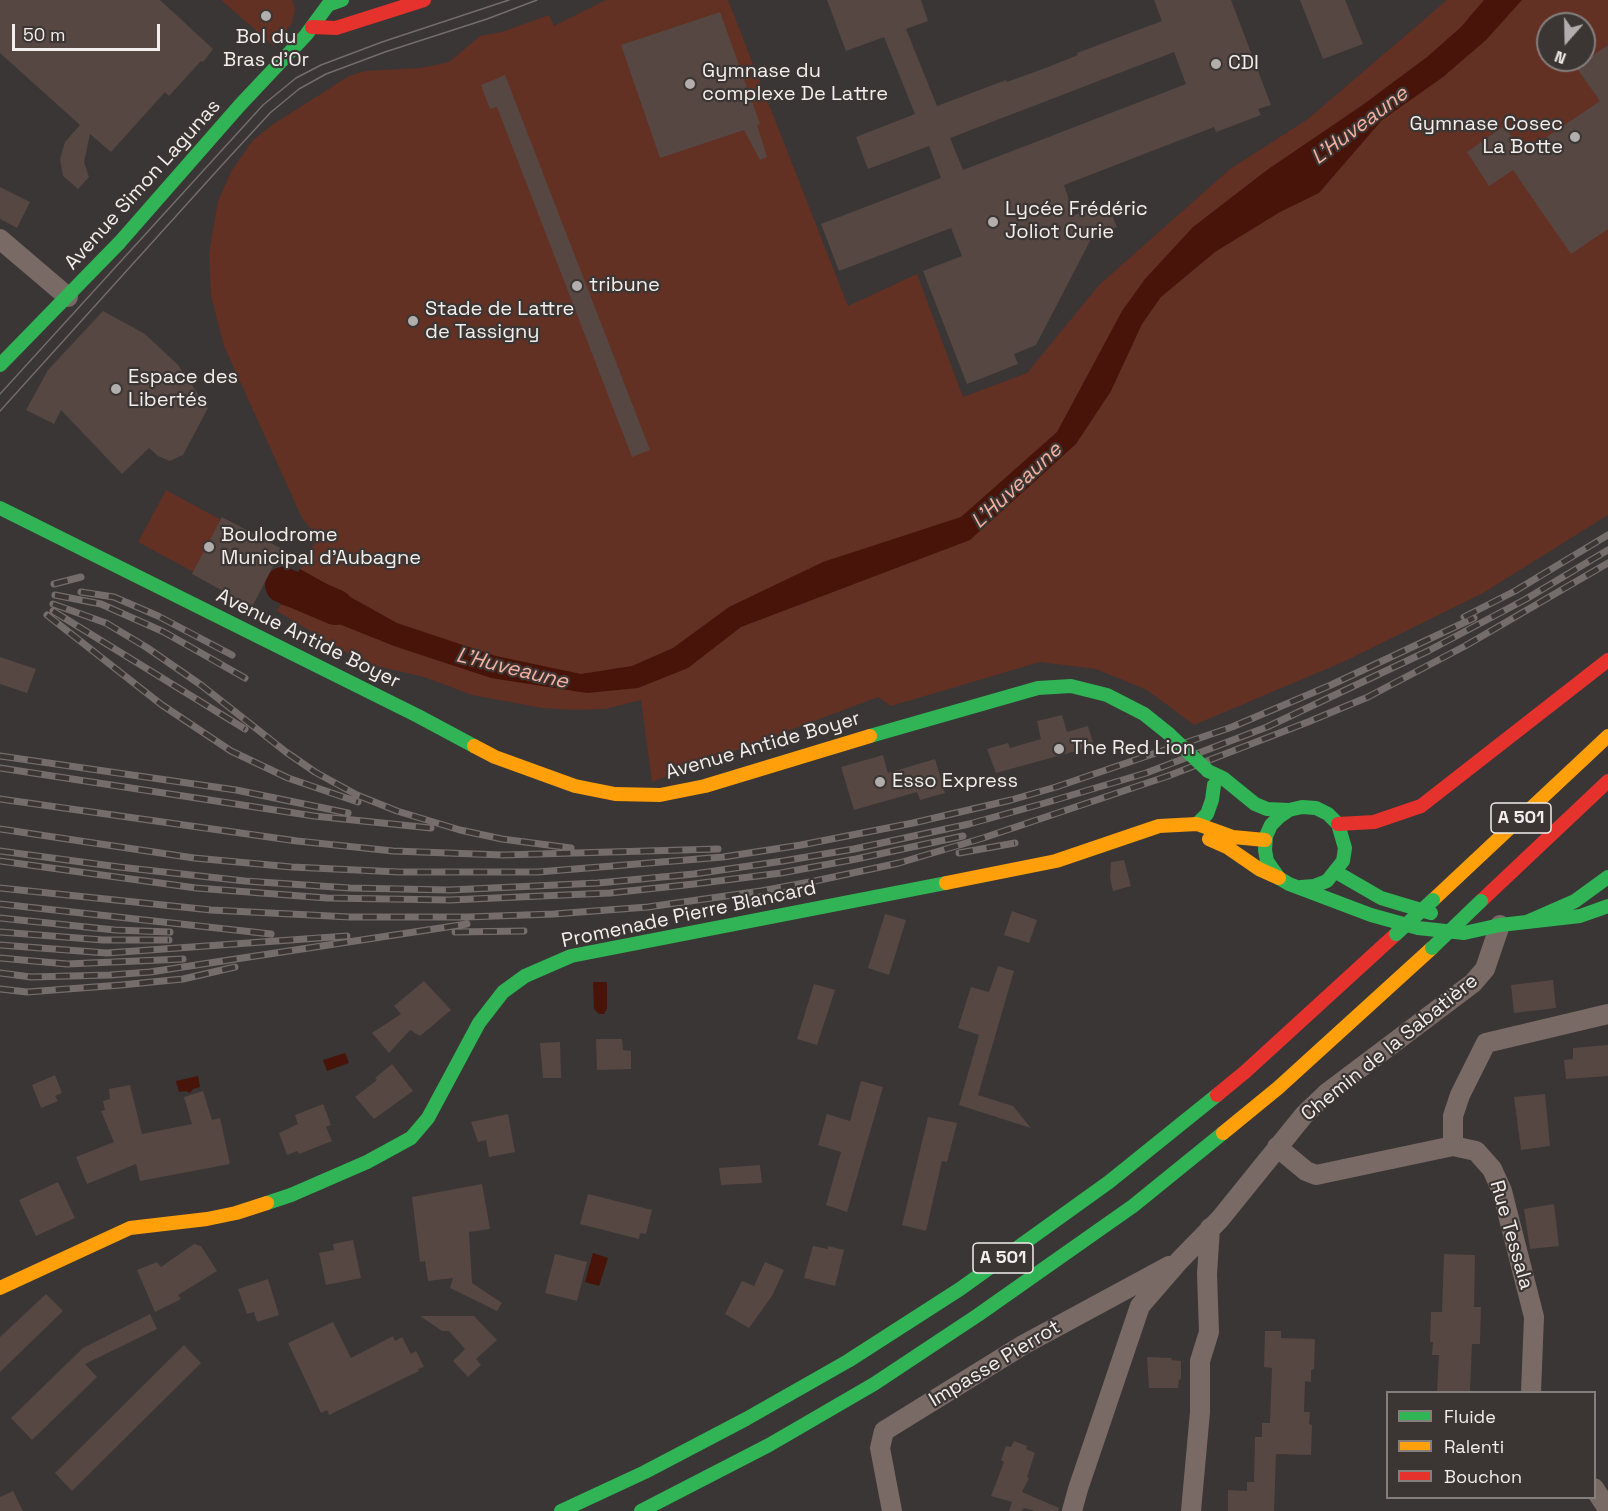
<!DOCTYPE html>
<html>
<head>
<meta charset="utf-8">
<style>
  body { margin:0 }
  #map { position:relative; width:1608px; height:1511px; overflow:hidden; background:#393635; font-family:"Space Grotesk",sans-serif }
  canvas { display:block }
  .legend { position:absolute; left:1386px; top:1391px; width:210px; height:108px; box-sizing:border-box; background:#3b3533; border:2px solid #847f7d; margin:0; padding:8px 10px; list-style:none; font-size:18px; color:#f2eeed }
  .legend li { display:flex; align-items:center; gap:12px; height:30px }
  .legend b { width:30px; border:2px solid #847f7d }
  .north { position:absolute; left:1536px; top:12px; width:60px; height:60px; box-sizing:border-box; background:#3b3533; border:2px solid #847f7d; border-radius:50%; rotate:200deg; font-size:16px; font-weight:700; line-height:24px; text-align:center; color:#f2eeed }
  .north::after { content:''; display:block; margin:auto; width:21px; height:27px; background:#b1aead; clip-path:polygon(50% 0,100% 100%,50% 72%,0 100%) }
  .scale { position:absolute; left:12px; top:24px; width:148px; height:27px; box-sizing:border-box; border:3px solid #f2eeed; border-top:0; padding-left:8px; font-size:18px; line-height:21px; white-space:nowrap; color:#f2eeed; -webkit-text-stroke:4px #3b3533; paint-order:stroke }
</style>
</head>
<body>
<div id="map">
<canvas width="1608" height="1511"></canvas>
<ul class="legend">
<li><b style="height:8px;background:#30b455"></b>Fluide</li>
<li><b style="height:8px;background:#ff9f0a"></b>Ralenti</li>
<li><b style="height:8px;background:#e5322d"></b>Bouchon</li>
</ul>
<div class="north">N</div>
<div class="scale">50 m</div>
</div>
<script>
const g = document.querySelector('canvas').getContext('2d');
g.lineJoin = 'round';
function paint(path, color) {
  g.fillStyle = color;
  g.fill(path, 'evenodd');
}
function shape(rows) {
  const path = new Path2D();
  for (const r of rows) {
    path.moveTo(r[0], r[1]);
    for (let i = 2; i < r.length; i += 2) path.lineTo(r[i], r[i + 1]);
  }
  return path;
}
function strokePath(path, color, width, dash) {
  g.strokeStyle = color;
  g.lineWidth = width;
  g.lineCap = dash ? 'butt' : 'round';
  g.setLineDash(dash || []);
  g.stroke(path);
}
function write(font, color, halo, rows, align = 'center') {
  g.font = font + ' "Space Grotesk",sans-serif';
  g.lineWidth = 4.5;
  g.setLineDash([]);
  g.textBaseline = 'middle';
  g.strokeStyle = halo;
  g.fillStyle = color;
  for (const [text, x, y, turn = 0] of rows) {
    g.save();
    g.translate(x, y);
    g.rotate((+turn || 0) * Math.PI / 180);
    g.textAlign = isNaN(turn) ? turn : align;
    if (halo) g.strokeText(text, 0, 0);
    g.fillText(text, 0, 0);
    g.restore();
  }
}
paint(shape([
  [221,0,292,0,295,9,292,23,274,46],
  [606,0,728,0,848,306,917,274,963,397,1027,373,1099,285,1230,169,1308,119,1447,0,1608,0,1608,515,1483,593,1343,662,1194,725,1147,690,1096,669,1040,662,891,706,878,697,652,782,641,700,605,709,574,710,542,708,472,695,424,677,364,663,277,611,318,537,302,518,224,346,211,296,209,253,218,201,232,170,253,140,272,125,349,76,365,71,420,68,449,62,480,36,502,32,549,15,554,26],
  [1548,24,1584,24,1584,60,1548,60],
  [166,490,280,552,253,604,138,542]
]), '#633024');
paint(shape([
  [1484,0,1522,0,1486,40,1443,77,1382,120,1319,193,1280,212,1215,252,1161,297,1142,324,1111,391,1076,444,970,540,741,627,688,668,638,688,587,693,491,678,394,646,319,616,280,604,300,569,397,623,496,656,581,674,632,666,673,648,729,607,823,562,961,517,1057,432,1122,311,1145,279,1193,227,1267,170,1364,104,1427,57,1461,27],
  [593,982,607,982,607,1008,604,1014,599,1014,594,1009],
  [345,1053,349,1063,327,1071,323,1060],
  [198,1076,200,1087,193,1089,190,1093,186,1091,179,1092,176,1081],
  [593,1253,608,1258,599,1286,585,1282]
]), '#481308');
strokePath(shape([
  [283,585,335,607]
]), '#481308', 36);
paint(shape([
  [0,0,160,0,213,49,203,62,201,61,169,96,165,92,111,152,90,134,84,162,89,177,78,189,63,176,60,159,65,142,80,125,0,53],
  [827,0,921,0,928,21,906,29,937,106,1006,80,1007,82,1048,67,1078,55,1077,53,1162,21,1154,0,1231,0,1271,105,1258,109,1261,115,1216,132,1214,127,1064,185,1074,215,1107,203,1117,227,1092,237,1036,345,1014,354,1018,364,967,384,923,271,962,256,951,228,839,271,821,224,941,178,929,146,868,169,856,137,915,114,884,37,846,51],
  [1174,52,1186,84,963,170,950,138],
  [1300,0,1345,0,1363,44,1323,59],
  [720,12,760,124,757,125,767,157,760,160,744,130,660,158,621,45],
  [1608,45,1608,229,1571,254,1513,170,1489,186,1467,152,1504,126,1523,153,1600,101,1576,67],
  [505,75,650,450,632,457,497,107,490,109,481,85],
  [0,187,30,202,17,228,0,219],
  [103,311,145,334,178,365,208,408,183,455,170,461,158,456,149,448,122,474,61,410,54,424,26,410,48,370],
  [222,517,282,549,252,607,192,574],
  [0,657,36,669,27,693,0,684],
  [1062,715,1067,732,1088,726,1094,746,996,773,987,749,1008,743,1010,748,1041,739,1037,721],
  [883,755,888,773,935,759,945,793,920,800,917,792,854,810,841,767],
  [1124,860,1131,886,1113,891,1110,878,1111,862],
  [1012,911,1037,920,1029,943,1004,935],
  [885,914,906,920,889,975,868,968],
  [998,966,1014,971,978,1095,1013,1106,1031,1128,959,1105,979,1035,958,1028,971,987,989,992],
  [1553,980,1556,1008,1514,1013,1511,985],
  [424,981,451,1010,420,1036,410,1030,389,1053,372,1033,401,1014,394,1006],
  [814,984,835,990,817,1045,797,1039],
  [596,1039,622,1039,623,1050,631,1051,631,1069,597,1070],
  [560,1042,561,1078,543,1078,540,1043],
  [1608,1045,1608,1076,1566,1079,1564,1060,1573,1059,1573,1048],
  [392,1064,413,1091,374,1119,355,1097,377,1080,375,1078],
  [55,1075,62,1093,55,1096,58,1101,41,1108,32,1085],
  [861,1081,883,1087,847,1212,826,1205,841,1152,818,1145,827,1114,850,1121],
  [130,1085,142,1134,192,1124,184,1097,203,1091,212,1120,220,1118,230,1164,140,1181,136,1164,87,1184,76,1157,114,1142,101,1111,105,1110,103,1101,110,1099,109,1089],
  [1545,1094,1550,1146,1521,1150,1514,1097],
  [323,1104,331,1125,326,1127,332,1141,299,1154,297,1151,287,1155,279,1133,298,1124,295,1115],
  [508,1114,515,1152,489,1157,486,1140,478,1142,471,1122],
  [928,1117,957,1123,947,1162,942,1161,926,1231,902,1225],
  [760,1165,762,1183,721,1185,719,1168],
  [58,1182,75,1218,36,1236,19,1200],
  [482,1184,490,1229,469,1232,472,1283,502,1303,497,1311,450,1288,453,1278,428,1281,425,1261,420,1262,412,1197],
  [588,1194,652,1210,646,1234,640,1233,639,1239,580,1224],
  [1554,1204,1559,1246,1530,1249,1524,1209],
  [353,1240,361,1278,326,1285,319,1253,334,1250,333,1244],
  [194,1244,201,1246,217,1271,178,1295,181,1299,155,1312,137,1270,157,1262,161,1267],
  [813,1246,828,1249,828,1246,844,1250,835,1286,804,1278],
  [555,1254,587,1262,577,1301,545,1293],
  [1444,1254,1475,1255,1474,1307,1481,1307,1480,1344,1472,1344,1470,1392,1437,1392,1439,1355,1432,1355,1433,1342,1430,1342,1431,1312,1442,1312],
  [765,1262,784,1270,772,1296,749,1328,725,1314,742,1281,754,1286],
  [268,1279,279,1315,257,1322,254,1312,247,1314,238,1289],
  [46,1294,63,1311,0,1372,0,1337],
  [150,1314,157,1329,85,1364,97,1377,32,1440,11,1418,83,1348],
  [420,1316,474,1316,497,1340,476,1359,481,1365,468,1377,453,1361,465,1349,449,1331,442,1331],
  [333,1322,351,1358,393,1336,395,1341,402,1337,411,1354,416,1351,424,1367,418,1369,419,1371,329,1415,327,1410,321,1413,288,1343],
  [1265,1331,1281,1331,1281,1338,1315,1339,1314,1369,1311,1370,1311,1382,1305,1381,1304,1412,1310,1412,1309,1424,1312,1425,1311,1455,1276,1454,1274,1511,1228,1511,1228,1490,1247,1491,1247,1482,1254,1482,1255,1437,1262,1437,1262,1423,1270,1423,1272,1368,1264,1367],
  [184,1345,201,1363,72,1491,55,1473],
  [1147,1357,1172,1358,1171,1360,1181,1361,1181,1379,1179,1380,1178,1388,1149,1388],
  [1014,1441,1027,1446,1026,1449,1035,1453,1027,1477,1029,1478,1022,1492,1059,1508,1058,1511,1035,1511,1024,1508,1021,1511,1009,1511,1012,1502,991,1496,1004,1462,1001,1460,1006,1446,1011,1447],
  [13,1491,23,1511,0,1511,0,1497]
]), '#564743');
strokePath(shape([
  [0,239,68,297],
  [1453,1146,1453,1116,1460,1095,1486,1043,1608,1014],
  [1277,1147,1306,1171,1316,1175,1453,1146,1476,1151,1492,1169,1502,1191,1534,1317,1531,1392],
  [1594,1488,1608,1509],
  [892,1511,880,1448,884,1431,1023,1345,1169,1266],
  [1072,1511,1078,1489,1140,1306,1179,1261,1220,1219,1304,1115,1327,1093,1473,983,1485,969,1500,925],
  [1191,1511,1200,1412,1200,1361,1209,1332,1207,1274,1210,1228]
]), '#7a6a66', 20);
strokePath(shape([
  [0,365,120,242,240,105,306,35,328,5,342,0],
  [0,508,418,716,474,746],
  [870,736,1038,688,1071,686,1107,695,1144,714,1169,734],
  [1208,771,1223,778,1255,804,1267,809,1289,810],
  [1197,824,1207,814,1212,800,1214,785],
  [1336,872,1381,898,1431,913],
  [1301,887,1314,886,1327,881,1343,861,1345,848,1338,824,1328,814,1316,808,1302,807,1289,810,1279,817,1271,825,1266,836,1265,850,1267,861,1279,878,1289,884,1371,915,1418,928,1464,933,1500,925,1527,922,1575,901,1608,877],
  [1527,922,1580,916,1608,906],
  [267,1203,291,1195,367,1162,411,1138,428,1118,479,1023,503,992,525,976,571,956,946,883],
  [561,1511,645,1472,746,1419,848,1361,960,1289,1109,1182,1217,1095],
  [641,1511,769,1445,874,1384,978,1315,1133,1206,1223,1133]
]), '#30b455', 14);
strokePath(shape([
  [474,746,495,757,575,786,615,794,660,795,705,786,870,736],
  [1209,839,1227,847,1259,869,1279,878],
  [946,883,1056,861,1159,826,1197,824,1233,837,1265,840],
  [1433,900,1608,736],
  [1223,1133,1278,1088,1432,948],
  [0,1288,130,1228,207,1219,236,1213,267,1203]
]), '#ff9f0a', 14);
strokePath(shape([
  [312,27,336,28,424,0],
  [1338,824,1374,822,1421,806,1608,660],
  [1481,901,1608,781],
  [1217,1095,1245,1072,1396,934]
]), '#e5322d', 14);
strokePath(shape([
  [0,394,263,105,296,78,321,65,382,42,509,0],
  [0,411,223,164,270,113,299,89,326,74,385,52,487,19,537,0]
]), '#756d6b', 1.5);
const rail = shape([
  [54,584,81,577],
  [81,592,114,597,158,616,232,655],
  [55,595,101,604,164,632,245,678],
  [53,604,106,623,146,647,201,685,286,752,315,772,357,795,397,811,460,830,502,839,571,848],
  [53,611,245,729],
  [47,615,162,705,231,751,288,778,358,802],
  [1464,617,1515,591,1608,535],
  [0,756,236,790,348,813],
  [0,768,314,816,431,828],
  [0,799,297,841,393,851,503,855,718,849],
  [0,829,194,858,292,867,399,872,538,872,723,857,801,845,913,823,1011,800,1056,787,1232,727,1331,685,1474,618],
  [0,851,119,867,245,881,350,888,450,890,598,883,694,874,783,861,854,849,969,824,1045,803,1146,773,1267,727,1428,651,1526,599,1608,550],
  [959,853,1015,843],
  [0,861,196,888,327,898,450,900,610,893,694,884,781,873,856,859,963,836],
  [0,888,211,910,350,917,467,917,554,914,648,907,761,891,815,881,899,863,983,838,1168,776,1308,722,1368,697,1465,646,1608,563],
  [0,904,271,934],
  [0,918,115,930,170,932],
  [0,932,103,940,169,940],
  [455,932,524,931],
  [0,945,107,953,347,936],
  [0,958,67,964,183,959],
  [0,973,31,977,110,975,150,972,467,924],
  [0,989,27,992,121,985,183,979,235,967]
]);
strokePath(rail, '#756d6b', 7);
strokePath(rail, '#3b3533', 4.5, [14]);
strokePath(shape([
  [1169,734,1208,771],
  [1396,934,1433,900],
  [1432,948,1481,901]
]), '#30b455', 14);
for (const [x, y, r, color] of [
  [266,16,6,"#b1aead"],
  [1216,64,6,"#b1aead"],
  [690,84,6,"#b1aead"],
  [1575,137,6,"#b1aead"],
  [993,222,6,"#b1aead"],
  [577,286,6,"#b1aead"],
  [413,321,6,"#b1aead"],
  [116,389,6,"#b1aead"],
  [209,547,6,"#b1aead"],
  [1059,749,6,"#b1aead"],
  [880,782,6,"#b1aead"]
]) {
  const dot = new Path2D();
  dot.arc(x, y, r, 0, 2 * Math.PI);
  g.fillStyle = color;
  g.fill(dot);
  strokePath(dot, '#3b3533', 2);
}
for (const [x, y, w] of [
  [1521,818,60],
  [1003,1258,60]
]) {
  const box = new Path2D();
  box.roundRect(x - w / 2, y - 15, w, 30, 4.5);
  g.fillStyle = '#3b3533';
  g.fill(box);
  strokePath(box, '#f2eeed', 1.5);
}
write('bold 18px', '#f2eeed', null, [
  ["A 501",1521,818],
  ["A 501",1003,1258]
]);
write('20px', '#f2eeed', '#3b3533', [
  ["Bol du",266,38,"center"],
  ["Bras d'Or",266,61,"center"],
  ["CDI",1228,64],
  ["Gymnase du",702,72],
  ["complexe De Lattre",702,95],
  ["Gymnase Cosec",1563,125,"right"],
  ["La Botte",1563,148,"right"],
  ["Lycée Frédéric",1005,210],
  ["Joliot Curie",1005,233],
  ["tribune",589,286],
  ["Stade de Lattre",425,310],
  ["de Tassigny",425,333],
  ["Espace des",128,378],
  ["Libertés",128,401],
  ["Boulodrome",221,536],
  ["Municipal d'Aubagne",221,559],
  ["The Red Lion",1071,749],
  ["Esso Express",892,782]
], 'left');
write('20px', '#f2eeed', '#3b3533', [
  ["Avenue Simon Lagunas",143,185,-48],
  ["Avenue Antide Boyer",308,639,26],
  ["Avenue Antide Boyer",763,746,-16],
  ["Promenade Pierre Blancard",689,915,-12],
  ["Chemin de la Sabatière",1390,1048,-39],
  ["Rue Tessala",1511,1235,74],
  ["Impasse Pierrot",995,1364,-31]
]);
write('italic 21px', '#f5b09f', '#3b3533', [
  ["L'Huveaune",1360,126,-37],
  ["L'Huveaune",1017,486,-43],
  ["L'Huveaune",512,669,14]
]);
</script>
</body>
</html>
